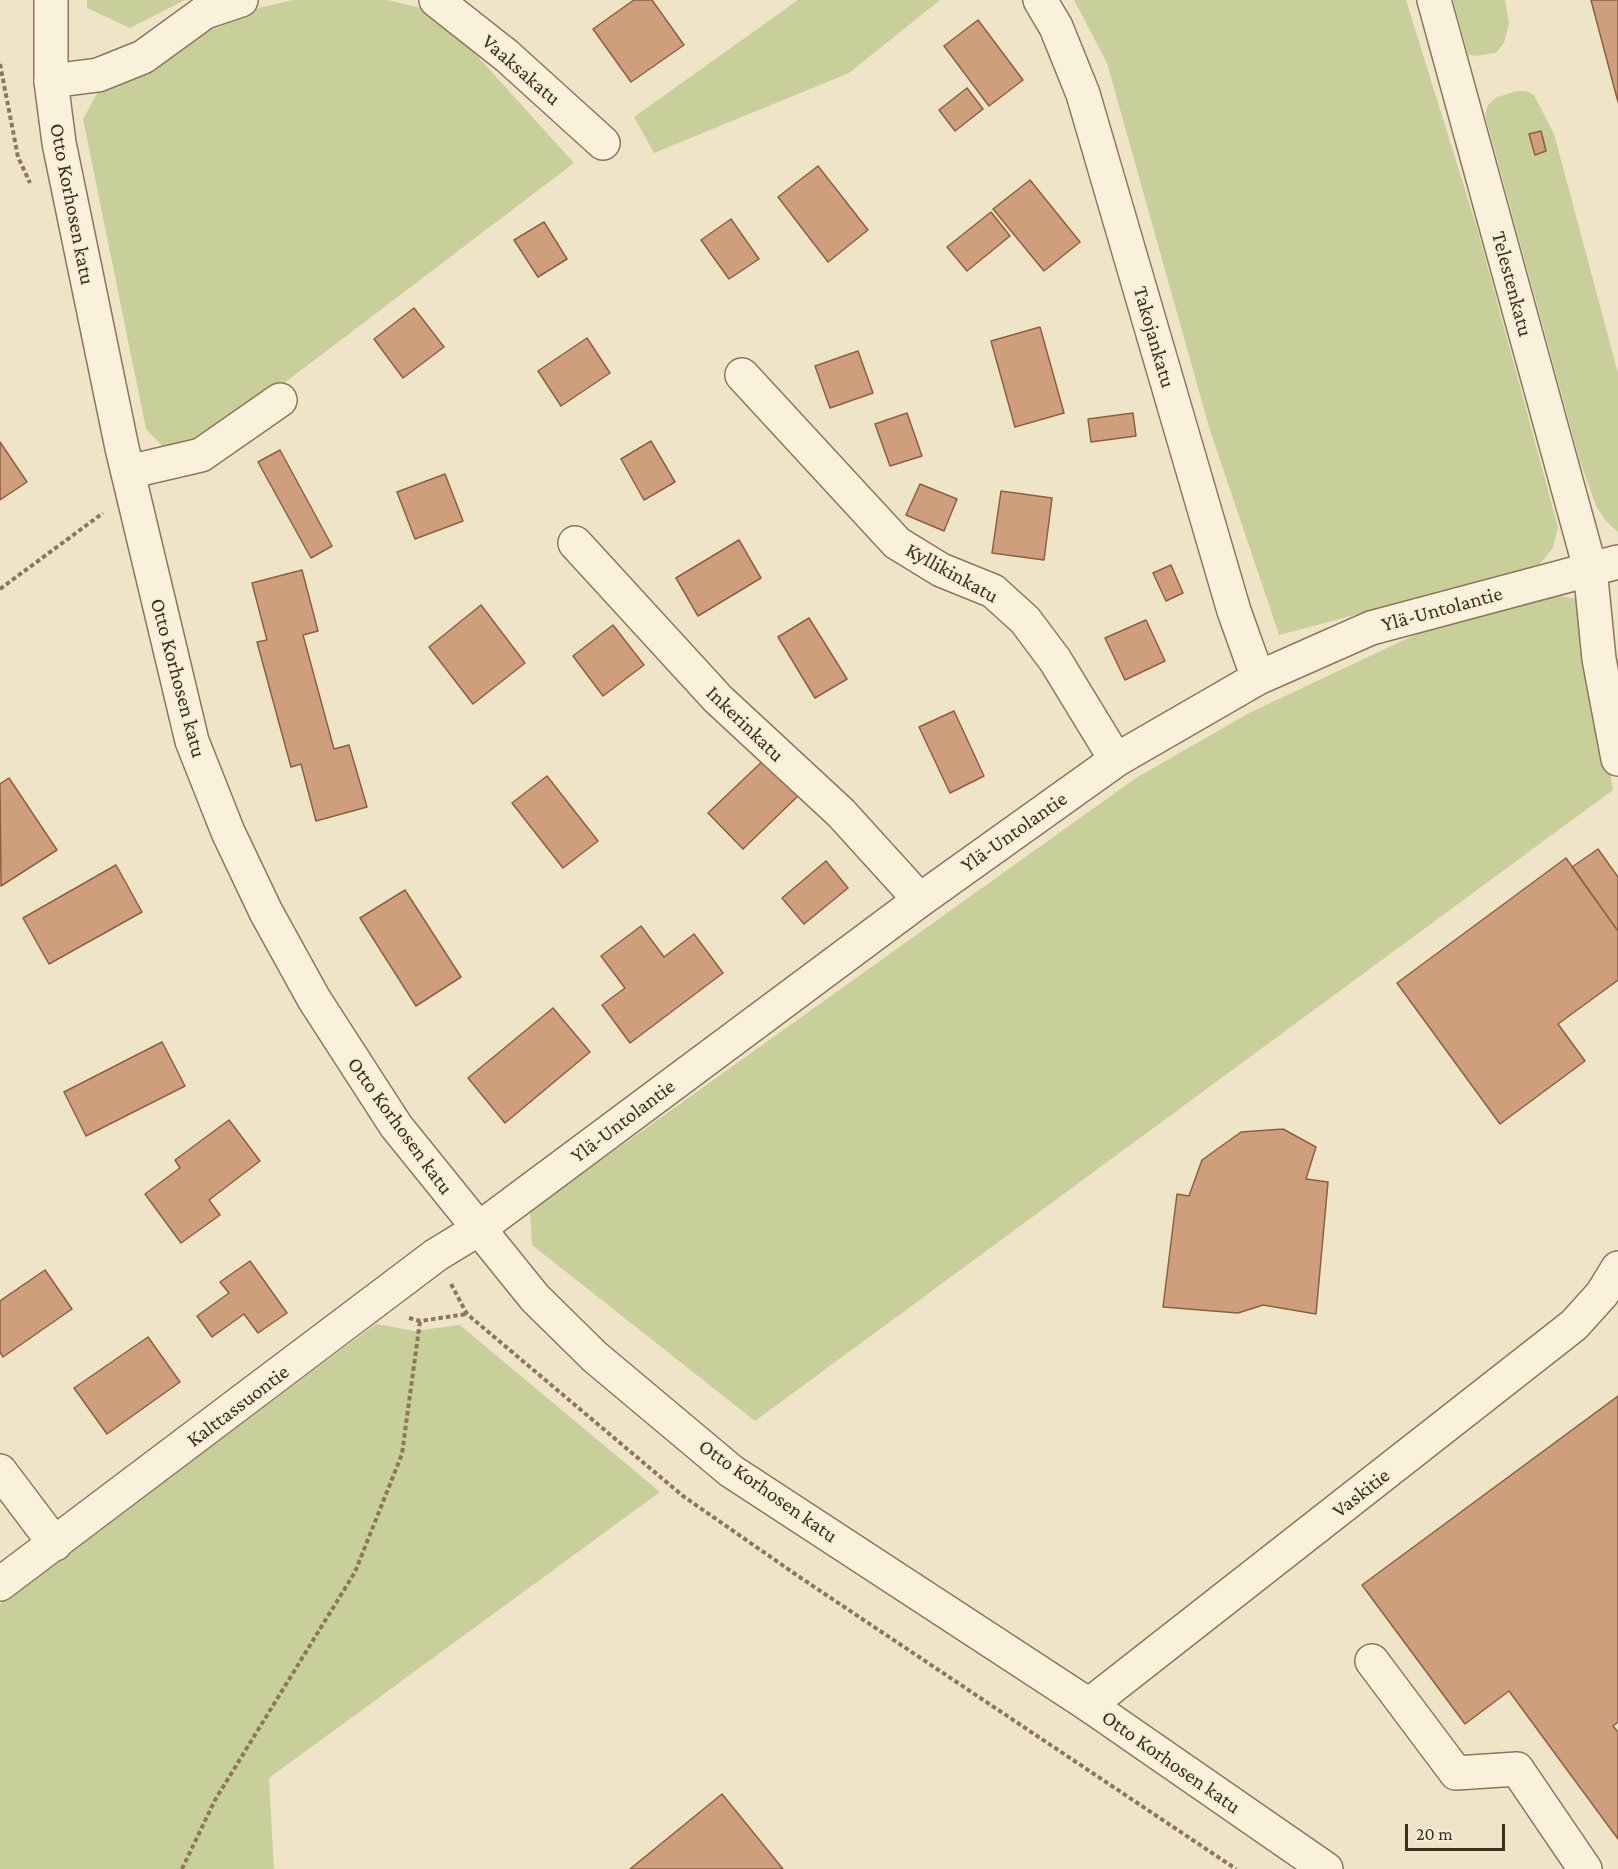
<!DOCTYPE html>
<html>
<head>
<meta charset="utf-8">
<style>
  body { margin:0 }
  #map { position:relative; width:1618px; height:1869px; overflow:hidden; background:#f0e4c8; font-family:"Crimson Pro",serif }
  canvas { display:block }
  .scale { position:absolute; left:1405px; top:1824px; width:100px; height:27px; box-sizing:border-box; border:3px solid #3d2e20; border-top:0; padding-left:8px; font-size:18px; line-height:21px; white-space:nowrap; color:#3d2e20; -webkit-text-stroke:4px #f7eed8; paint-order:stroke }
</style>
</head>
<body>
<div id="map">
<canvas width="1618" height="1869"></canvas>
<div class="scale">20 m</div>
</div>
<script>
const g = document.querySelector('canvas').getContext('2d');
g.lineJoin = 'round';
function paint(path, color) {
  g.fillStyle = color;
  g.fill(path, 'evenodd');
}
function shape(rows) {
  const path = new Path2D();
  for (const r of rows) {
    path.moveTo(r[0], r[1]);
    for (let i = 2; i < r.length; i += 2) path.lineTo(r[i], r[i + 1]);
  }
  return path;
}
function strokePath(path, color, width, dash) {
  g.strokeStyle = color;
  g.lineWidth = width;
  g.lineCap = dash ? 'butt' : 'round';
  g.setLineDash(dash || []);
  g.stroke(path);
}
function write(font, color, halo, rows, align = 'center') {
  g.font = font + ' "Crimson Pro",serif';
  g.lineWidth = 4.5;
  g.setLineDash([]);
  g.textBaseline = 'middle';
  g.strokeStyle = halo;
  g.fillStyle = color;
  for (const [text, x, y, turn = 0] of rows) {
    g.save();
    g.translate(x, y);
    g.rotate((+turn || 0) * Math.PI / 180);
    g.textAlign = isNaN(turn) ? turn : align;
    if (halo) g.strokeText(text, 0, 0);
    g.fillText(text, 0, 0);
    g.restore();
  }
}
paint(shape([
  [87,0,185,0,130,28,87,8],
  [293,0,387,0,421,8,462,39,574,163,275,390,188,450,166,450,146,429,83,119,98,92,198,32,250,10],
  [798,0,940,0,849,73,654,153,634,117],
  [1074,0,1406,0,1478,231,1558,527,1553,548,1537,567,1279,635,1209,427,1107,63],
  [1453,0,1505,0,1509,23,1504,43,1496,53,1474,56,1468,54],
  [1517,91,1526,91,1534,95,1554,134,1618,373,1618,532,1606,521,1596,506,1580,461,1485,115,1488,105,1497,97],
  [1546,594,1579,599,1613,790,755,1421,532,1245,530,1211,1136,778,1249,713,1436,625],
  [376,1324,415,1331,460,1325,660,1492,269,1778,274,1869,0,1869,0,1604]
]), '#c9cf9b');
const building = shape([
  [634,0,652,0,684,45,631,82,593,29,634,0],
  [1591,0,1618,0,1618,102,1591,0],
  [978,20,1023,80,989,106,944,46,978,20],
  [967,88,983,109,955,131,939,110,967,88],
  [1541,131,1546,151,1535,155,1529,134,1541,131],
  [818,166,868,230,828,262,778,197,818,166],
  [1030,180,1080,242,1044,271,993,209,1030,180],
  [991,212,1010,236,967,271,947,247,991,212],
  [731,219,759,259,729,279,701,240,731,219],
  [544,222,567,259,538,277,514,240,544,222],
  [414,308,444,347,403,378,374,339,414,308],
  [1040,327,1064,413,1015,427,991,341,1040,327],
  [587,338,610,373,561,406,538,371,587,338],
  [858,351,873,393,830,408,815,366,858,351],
  [907,413,922,456,890,466,875,424,907,413],
  [1133,413,1136,436,1091,442,1088,419,1133,413],
  [651,441,675,482,644,500,621,459,651,441],
  [0,442,27,482,0,500,0,442],
  [280,450,332,546,311,558,258,462,280,450],
  [445,474,463,521,415,539,397,492,445,474],
  [920,484,957,499,944,531,906,515,920,484],
  [1001,491,1052,498,1044,560,992,553,1001,491],
  [739,540,761,578,698,616,676,578,739,540],
  [1171,565,1183,593,1166,601,1153,573,1171,565],
  [302,570,318,631,303,635,334,749,349,745,367,807,316,821,301,764,291,767,257,642,267,640,252,583,302,570],
  [481,605,525,663,473,704,429,647,481,605],
  [809,618,847,679,815,698,778,637,809,618],
  [1146,620,1165,661,1125,680,1105,638,1146,620],
  [613,625,644,665,603,696,573,656,613,625],
  [954,711,984,776,950,793,919,727,954,711],
  [767,757,801,793,743,849,708,813,767,757],
  [547,776,598,841,563,868,512,803,547,776],
  [9,778,57,850,1,886,0,784,9,778],
  [1598,849,1618,877,1618,931,1572,867,1598,849],
  [1566,858,1618,931,1618,980,1558,1024,1585,1061,1500,1124,1397,983,1566,858],
  [826,861,848,888,804,924,782,898,826,861],
  [116,865,142,912,49,964,23,918,116,865],
  [405,890,461,977,416,1006,360,918,405,890],
  [641,926,664,957,694,934,723,973,630,1043,602,1005,625,988,601,956,641,926],
  [553,1008,590,1052,505,1123,468,1078,553,1008],
  [162,1042,185,1086,86,1136,64,1092,162,1042],
  [229,1120,260,1161,209,1200,220,1215,181,1243,145,1194,180,1168,175,1160,229,1120],
  [1283,1129,1316,1147,1306,1179,1328,1182,1316,1314,1263,1305,1238,1313,1163,1307,1177,1194,1189,1196,1202,1160,1241,1132,1283,1129],
  [250,1261,287,1313,258,1333,244,1314,212,1337,197,1316,229,1293,220,1282,250,1261],
  [45,1270,72,1309,3,1357,0,1352,0,1301,45,1270],
  [148,1337,180,1382,107,1434,74,1388,148,1337],
  [1618,1396,1618,1722,1613,1726,1618,1732,1618,1839,1509,1691,1465,1724,1362,1585,1618,1396],
  [722,1794,783,1869,630,1869,722,1794]
]);
paint(building, '#cf9f7d');
strokePath(building, '#8d5f41', 1.5);
const minor = shape([
  [436,0,507,56,603,143],
  [1040,0,1056,27,1083,94,1234,611,1258,678],
  [1434,0,1590,568,1599,659,1618,759],
  [51,81,98,75,143,57,205,12,241,0],
  [742,375,897,543,941,570,993,591,1025,620,1055,660,1116,760],
  [128,472,201,455,280,400],
  [575,543,718,699,841,813,920,900],
  [0,1471,55,1544],
  [0,1584,436,1255,477,1230,920,900,1116,760,1258,678,1371,628,1618,562],
  [1372,1661,1456,1773,1517,1769,1585,1869],
  [1089,1705,1574,1325,1602,1294,1618,1268]
]);
const tertiary = shape([
  [51,0,51,81,59,143,122,448,192,741,228,832,266,912,314,999,396,1126,535,1298,595,1357,731,1471,1089,1705,1326,1869]
]);
strokePath(minor, '#8d765c', 36);
strokePath(tertiary, '#8d765c', 36);
strokePath(shape([
  [0,64,18,157,30,183],
  [0,589,103,513],
  [451,1284,467,1314,683,1496,798,1576,1236,1869],
  [409,1318,420,1321,467,1314],
  [182,1869,215,1800,355,1572,402,1454,420,1321]
]), '#8d765c', 4, [4.5, 3]);
strokePath(minor, '#faf1dc', 33);
strokePath(tertiary, '#faf1dc', 33);
write('21px', '#3d2e20', '#f7eed8', [
  ["Vaaksakatu",521,70,41],
  ["Otto Korhosen katu",72,204,79],
  ["Telestenkatu",1512,284,75],
  ["Takojankatu",1154,337,74],
  ["Kyllikinkatu",952,573,29],
  ["Ylä-Untolantie",1442,609,-15],
  ["Otto Korhosen katu",178,678,75],
  ["Inkerinkatu",745,724,44],
  ["Ylä-Untolantie",1014,832,-35],
  ["Ylä-Untolantie",623,1121,-37],
  ["Otto Korhosen katu",400,1126,54],
  ["Kalttassuontie",238,1406,-37],
  ["Otto Korhosen katu",768,1491,35],
  ["Vaskitie",1361,1493,-38],
  ["Otto Korhosen katu",1171,1762,35]
]);
</script>
</body>
</html>
